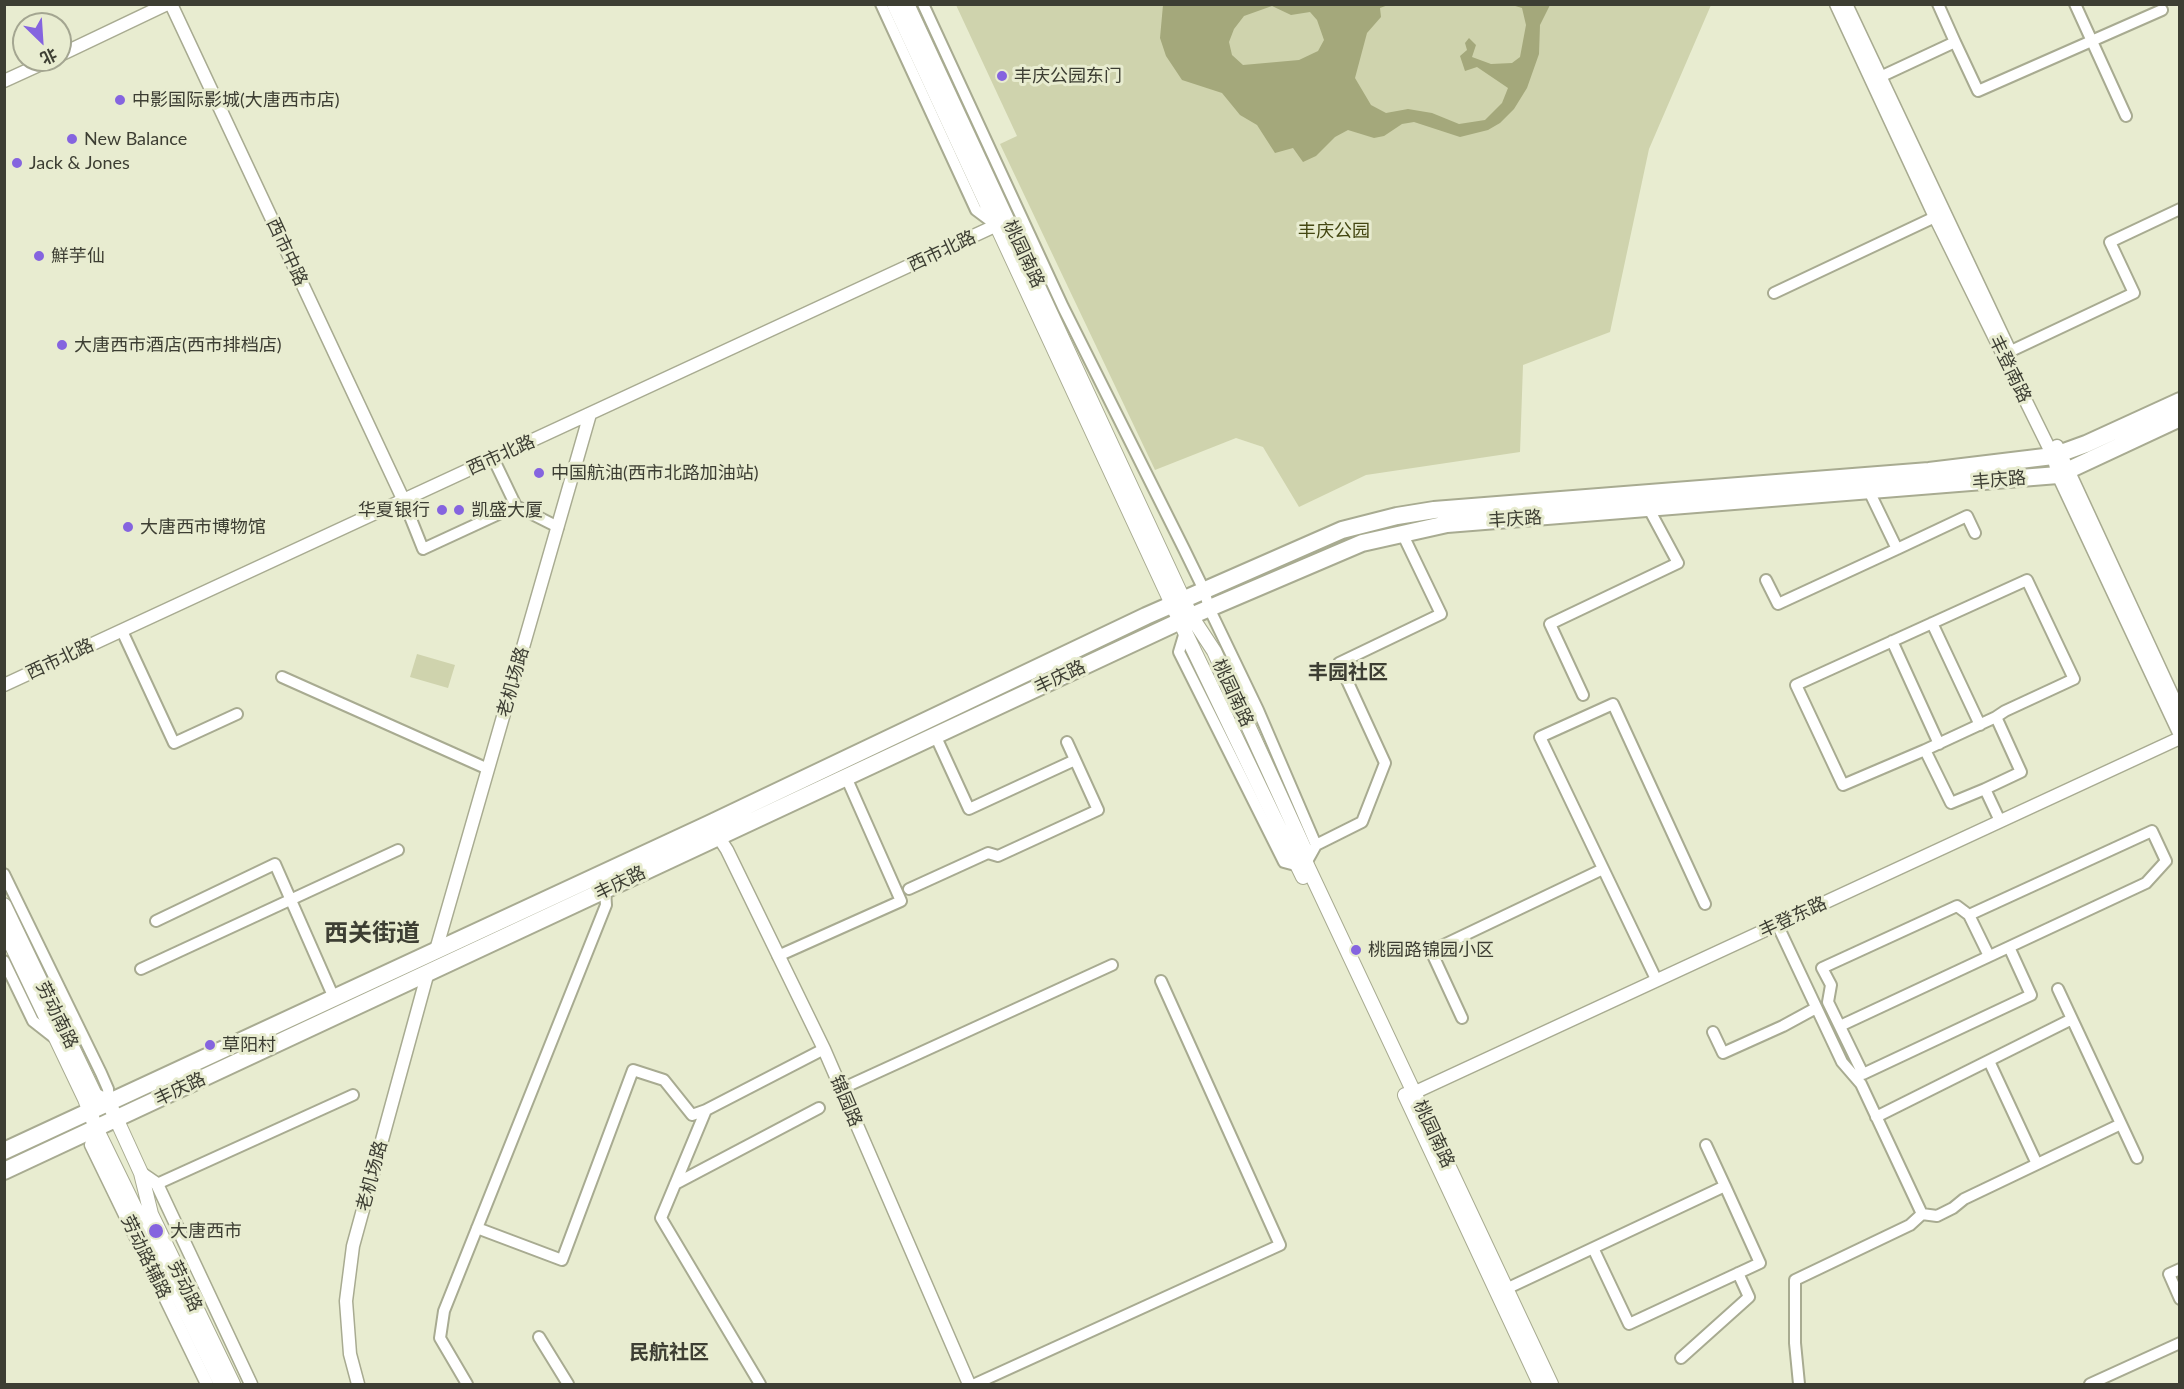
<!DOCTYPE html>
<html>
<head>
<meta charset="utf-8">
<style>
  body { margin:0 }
  #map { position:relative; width:2184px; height:1389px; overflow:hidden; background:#e8ecd0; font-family:Lato,"Noto Sans SC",sans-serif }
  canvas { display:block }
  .frame { position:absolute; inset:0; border:6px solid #3d3e33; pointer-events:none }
  .north { position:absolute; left:12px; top:12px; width:60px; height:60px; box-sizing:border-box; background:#e8ecd0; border:2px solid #a4a691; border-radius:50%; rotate:155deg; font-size:16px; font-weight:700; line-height:24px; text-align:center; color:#3d3e33 }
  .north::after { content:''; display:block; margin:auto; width:21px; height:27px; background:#8564df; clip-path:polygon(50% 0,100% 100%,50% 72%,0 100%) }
</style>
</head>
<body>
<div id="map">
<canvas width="2184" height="1389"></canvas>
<div class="frame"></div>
<div class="north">北</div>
</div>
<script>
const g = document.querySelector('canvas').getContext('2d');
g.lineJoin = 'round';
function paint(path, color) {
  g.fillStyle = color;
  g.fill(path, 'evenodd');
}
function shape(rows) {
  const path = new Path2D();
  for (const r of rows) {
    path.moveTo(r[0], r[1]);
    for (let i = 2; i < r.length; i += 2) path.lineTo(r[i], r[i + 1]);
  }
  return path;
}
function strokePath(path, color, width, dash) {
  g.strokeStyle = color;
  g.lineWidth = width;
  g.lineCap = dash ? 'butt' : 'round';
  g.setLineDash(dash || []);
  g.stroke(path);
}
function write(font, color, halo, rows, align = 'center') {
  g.font = font + ' Lato,"Noto Sans SC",sans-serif';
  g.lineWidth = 6;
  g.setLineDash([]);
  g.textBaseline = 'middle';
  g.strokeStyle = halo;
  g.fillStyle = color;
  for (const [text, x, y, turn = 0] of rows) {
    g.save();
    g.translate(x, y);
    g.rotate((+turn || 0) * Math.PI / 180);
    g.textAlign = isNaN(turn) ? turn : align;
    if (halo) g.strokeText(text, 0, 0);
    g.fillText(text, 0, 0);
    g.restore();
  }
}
paint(shape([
  [956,5,1711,5,1649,149,1610,332,1523,365,1520,452,1366,475,1299,507,1263,447,1236,438,1155,470,1000,144,1017,136],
  [417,654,455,665,448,688,410,677]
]), '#cfd3ad');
paint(shape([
  [1163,5,1388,5,1380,8,1381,17,1367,33,1355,78,1371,105,1386,113,1408,109,1432,113,1459,124,1485,120,1502,103,1508,88,1477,67,1465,71,1460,56,1467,50,1465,43,1469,38,1476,45,1472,57,1491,64,1512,63,1520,57,1526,25,1522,8,1512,5,1550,5,1540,25,1539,54,1527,88,1514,109,1500,123,1488,130,1460,137,1414,122,1402,124,1384,136,1374,138,1348,130,1335,137,1316,156,1303,162,1293,148,1275,153,1257,125,1240,115,1222,93,1182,80,1166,56,1160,38],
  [1272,6,1291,15,1310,12,1317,20,1324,40,1318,51,1299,60,1243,65,1232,55,1229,42,1234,29,1244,16]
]), '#a4a87b');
const minor = shape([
  [881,4,976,210,996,225],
  [923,4,1063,307,1184,549,1204,590,1209,608,1258,710,1316,845,1306,863],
  [1938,4,1955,42],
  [2075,4,2126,116],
  [1880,77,1955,42,1978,91,2162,10],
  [1774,293,1935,217],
  [2011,351,2134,293,2110,242,2180,209],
  [493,458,516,506,558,527],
  [403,499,423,549,516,506],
  [1897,549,1967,516,1975,533],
  [1766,580,1778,604,1897,549,1869,491],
  [1932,623,1980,725],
  [122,631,174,743,237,714],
  [1185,632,1179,652,1284,862,1299,866],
  [1892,641,1939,744],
  [282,677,488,769],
  [1583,695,1550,624,1678,563,1649,509],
  [935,735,969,809,1075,760],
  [1925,750,1843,785,1796,685,2027,580,2074,679,2005,711,1996,717],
  [1985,789,1951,803,1925,750,1996,717,2021,772,1985,789,2000,821],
  [1316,845,1362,822,1385,763,1339,663,1441,614,1402,533],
  [4,874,101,1073,108,1089,109,1103],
  [909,889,988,853,998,856,1098,810,1067,742],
  [1969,915,1957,906,1822,968,1831,985,1828,1002,1863,1074,2031,995,2009,947],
  [156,921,275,864,334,998],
  [1777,924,1842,1062,1861,1084,1922,1214],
  [778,956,901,901,846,777],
  [4,961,33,1021,56,1039],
  [141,969,398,850],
  [1656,979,1540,737,1613,704,1705,904],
  [2058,989,2137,1158],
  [1462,1018,1431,951,1603,869],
  [1840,1026,2146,883,2166,861,2152,831,1969,915,1989,956],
  [1713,1032,1723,1053,1783,1026,1816,1008],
  [1989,1061,2037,1164],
  [841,1089,1112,965],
  [1876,1117,2072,1019],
  [157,1184,353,1095],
  [675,1184,819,1108],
  [477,1228,562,1260,633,1070,664,1080,692,1115,706,1110],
  [1593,1248,1629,1324,1760,1263,1725,1186],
  [2180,1269,2169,1274,2180,1299],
  [1506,1289,1725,1186,1706,1145],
  [539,1337,568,1384],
  [1681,1358,1749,1297,1738,1273],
  [467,1384,440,1338,444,1311,606,905,605,891],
  [760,1384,661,1218,706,1110,824,1049],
  [975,1384,1280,1245,1161,981],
  [1799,1384,1795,1343,1795,1280,1910,1225,1922,1214,1937,1216,1953,1208,1964,1199,2121,1124],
  [2090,1384,2180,1343]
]);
const tertiary = shape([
  [171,4,403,499],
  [1836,4,1935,217,2053,456,2058,475,2180,735],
  [1846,4,2008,347],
  [60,55,167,4],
  [4,81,50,60],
  [2057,446,2180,712],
  [4,685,997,225],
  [714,830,727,850,824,1049,969,1384],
  [436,950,590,414],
  [1407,1096,2180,738],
  [96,1128,91,1145,207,1384],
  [141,1173,157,1184,251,1384],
  [358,1384,350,1354,346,1301,353,1246,428,972]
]);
const secondary = shape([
  [894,4,1185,632,1303,877],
  [907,4,1191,616,1214,651,1304,848,1306,863,1551,1384],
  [4,905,95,1095,109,1103,141,1173,151,1214,233,1384],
  [4,929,85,1099,96,1128,221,1384],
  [1405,1095,1540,1384]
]);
const primary = shape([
  [4,1151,709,824,1146,616,1342,530,1397,516,1434,510,1929,471,2053,456,2086,444,2180,401],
  [4,1171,1191,616,1362,543,1447,524,2058,475,2180,418]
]);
strokePath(minor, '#a8ab91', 14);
strokePath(tertiary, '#a8ab91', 15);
strokePath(secondary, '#a8ab91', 16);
strokePath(primary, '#a8ab91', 20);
strokePath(minor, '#fff', 10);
strokePath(tertiary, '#fff', 12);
strokePath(secondary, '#fff', 14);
strokePath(primary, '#fff', 16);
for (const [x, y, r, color] of [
  [1002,76,6,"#8564df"],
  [120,100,6,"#8564df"],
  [72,139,6,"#8564df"],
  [17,163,6,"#8564df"],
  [39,256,6,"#8564df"],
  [62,345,6,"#8564df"],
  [539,473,6,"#8564df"],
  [442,510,6,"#8564df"],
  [459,510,6,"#8564df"],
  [128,527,6,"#8564df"],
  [1356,950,6,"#8564df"],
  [210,1045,6,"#8564df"],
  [156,1231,8,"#8564df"]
]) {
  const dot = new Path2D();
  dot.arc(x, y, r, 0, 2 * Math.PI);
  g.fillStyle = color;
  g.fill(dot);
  strokePath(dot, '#e8ecd0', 2);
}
write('18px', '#3d3e33', '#e8ecd0', [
  ["丰庆公园东门",1014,76],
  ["中影国际影城(大唐西市店)",132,100],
  ["New Balance",84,139],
  ["Jack & Jones",29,163],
  ["鮮芋仙",51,256],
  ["大唐西市酒店(西市排档店)",74,345],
  ["中国航油(西市北路加油站)",551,473],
  ["华夏银行",430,510,"right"],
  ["凯盛大厦",471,510],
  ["大唐西市博物馆",140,527],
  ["桃园路锦园小区",1368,950],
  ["草阳村",222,1045],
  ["大唐西市",170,1231]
], 'left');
write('18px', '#444712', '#e8ecd0', [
  ["丰庆公园",1334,231]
]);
write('18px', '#3d3e33', '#e8ecd0', [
  ["西市北路",942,251,-25],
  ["西市中路",287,252,65],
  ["桃园南路",1024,254,65],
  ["丰登南路",2010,369,64],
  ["西市北路",501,455,-24],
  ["丰庆路",1999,480,-5],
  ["丰庆路",1515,519,-4],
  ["西市北路",60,659,-25],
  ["丰庆路",1060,677,-25],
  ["老机场路",513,682,-74],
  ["桃园南路",1233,693,65],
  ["丰庆路",620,883,-26],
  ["丰登东路",1793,917,-25],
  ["劳动南路",57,1015,64],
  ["丰庆路",180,1089,-25],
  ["锦园路",846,1101,67],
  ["桃园南路",1434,1134,65],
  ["老机场路",372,1176,-75],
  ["劳动路辅路",146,1257,64],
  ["劳动路",185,1286,64]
]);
write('bold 20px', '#3d3e33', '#e8ecd0', [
  ["丰园社区",1348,673],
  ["民航社区",669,1353]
]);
write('bold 24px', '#3d3e33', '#e8ecd0', [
  ["西关街道",372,933]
]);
</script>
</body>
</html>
